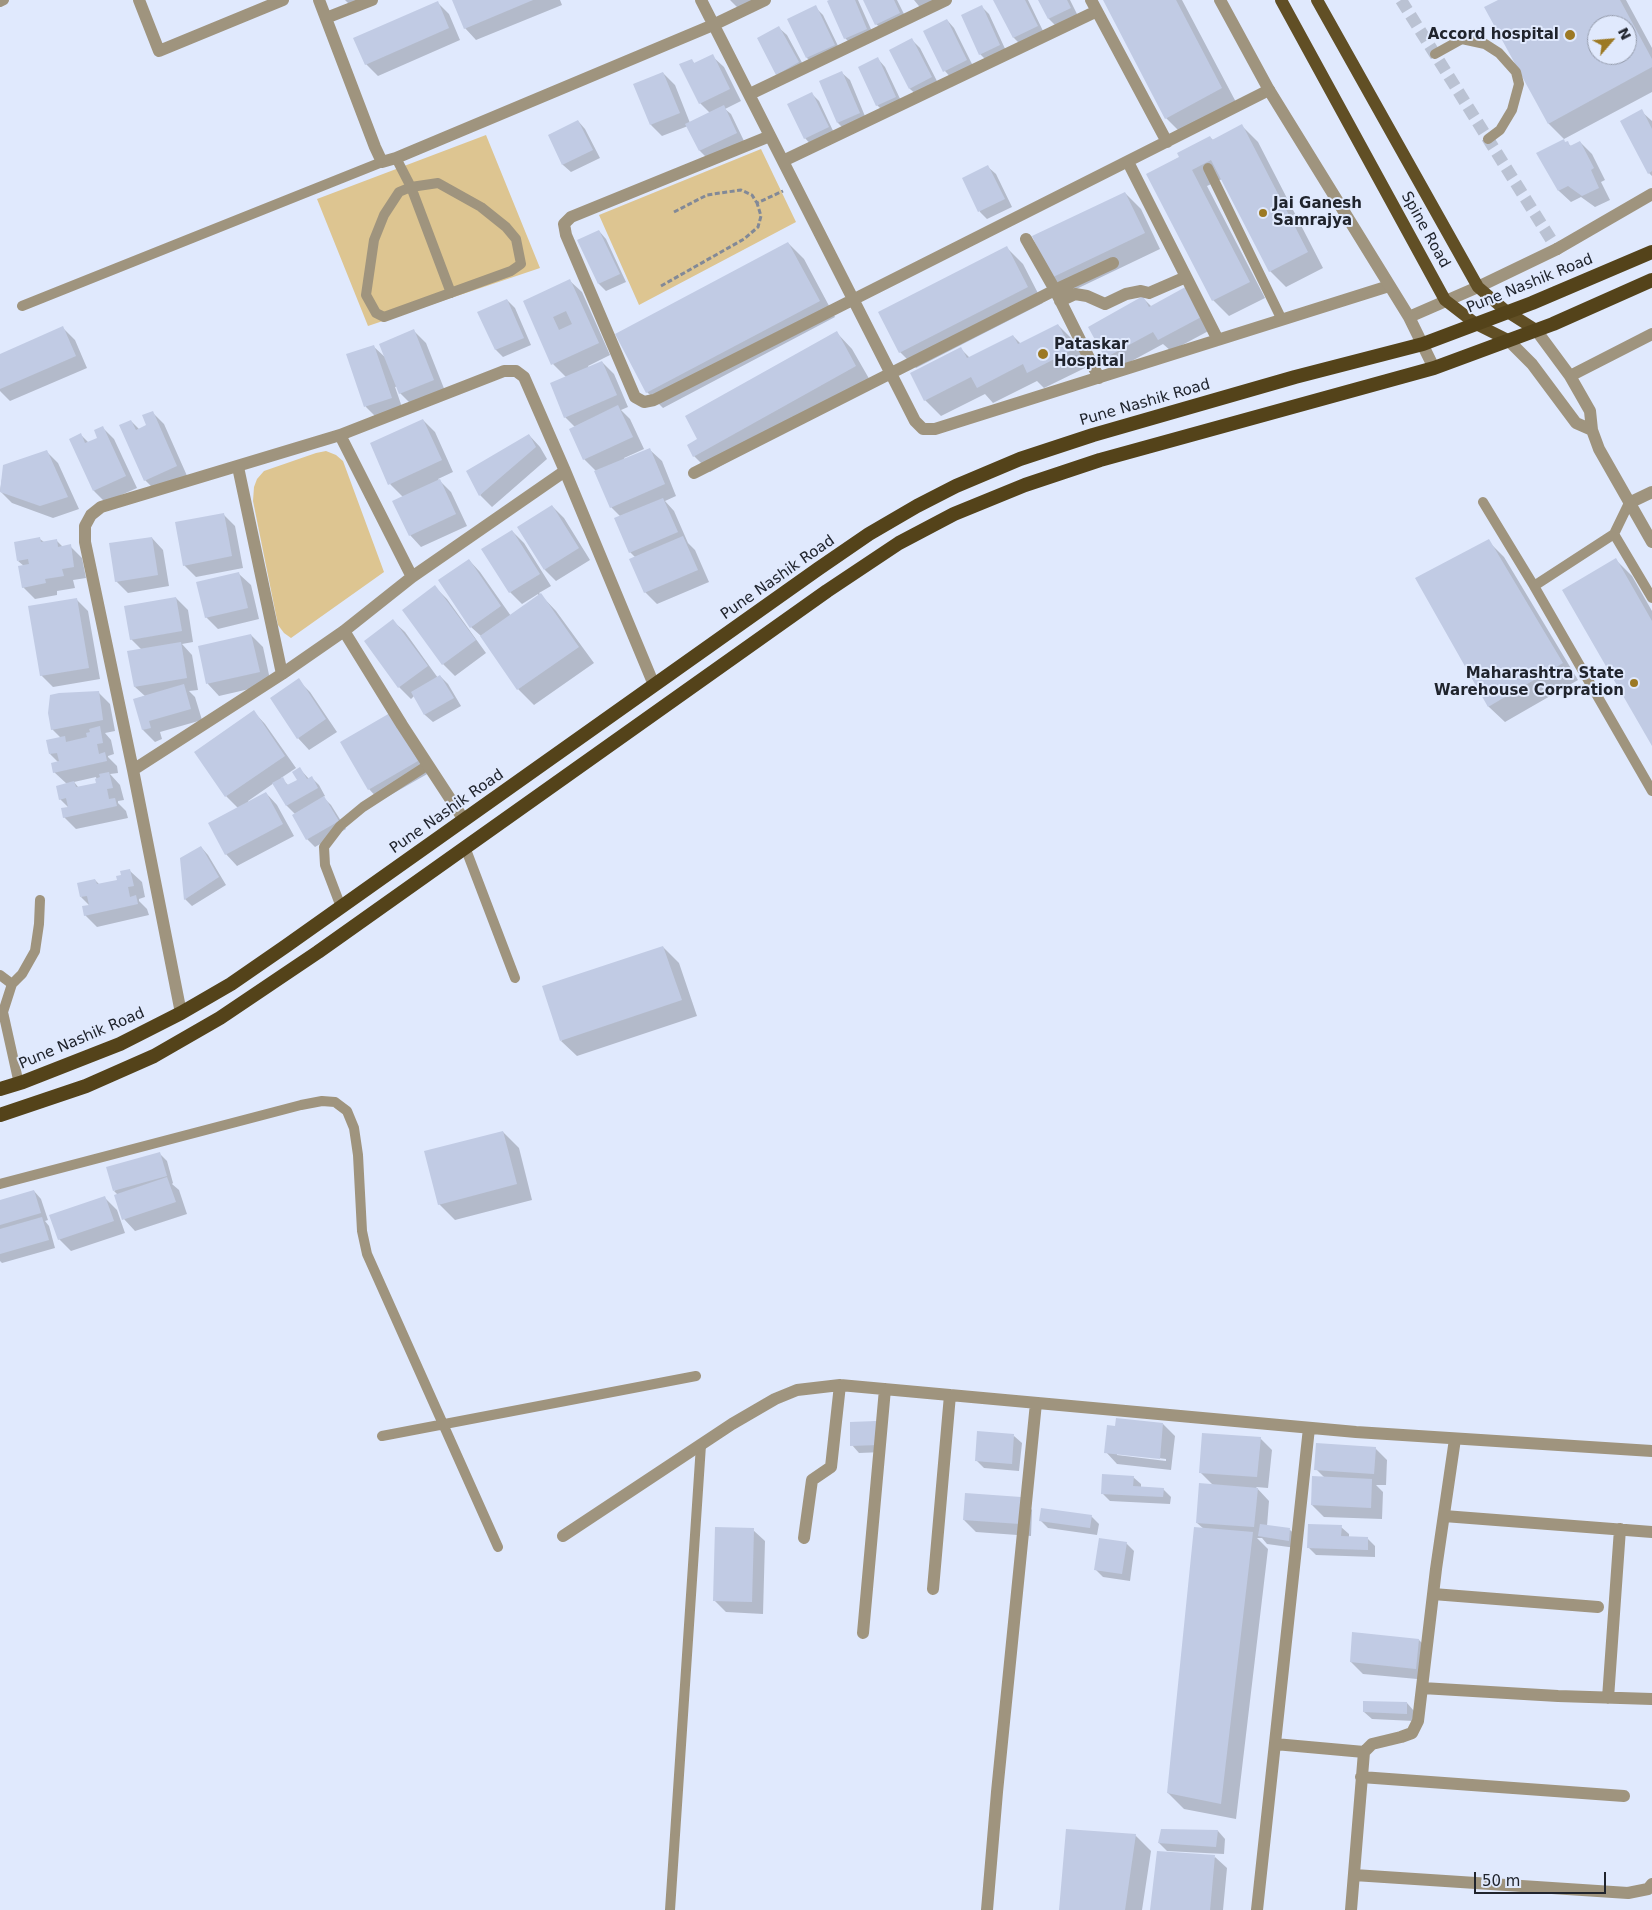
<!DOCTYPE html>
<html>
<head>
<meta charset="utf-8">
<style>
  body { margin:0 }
  #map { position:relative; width:1652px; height:1910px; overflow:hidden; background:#e0e9fd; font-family:"DejaVu Sans",sans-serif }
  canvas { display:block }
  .north { position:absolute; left:1587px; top:15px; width:50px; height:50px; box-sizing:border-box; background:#e0e9fd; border:1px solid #939aaa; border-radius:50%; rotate:63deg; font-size:14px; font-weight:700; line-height:20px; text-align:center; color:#20242d }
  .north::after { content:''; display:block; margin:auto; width:18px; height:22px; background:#9c7924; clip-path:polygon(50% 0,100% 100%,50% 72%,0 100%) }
  .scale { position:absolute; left:1474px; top:1872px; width:132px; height:22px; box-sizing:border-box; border:2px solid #20242d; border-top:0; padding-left:6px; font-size:15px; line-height:18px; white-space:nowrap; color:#20242d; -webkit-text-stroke:4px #e0e9fd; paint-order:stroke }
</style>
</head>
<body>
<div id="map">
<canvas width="1652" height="1910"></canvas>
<div class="north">N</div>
<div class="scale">50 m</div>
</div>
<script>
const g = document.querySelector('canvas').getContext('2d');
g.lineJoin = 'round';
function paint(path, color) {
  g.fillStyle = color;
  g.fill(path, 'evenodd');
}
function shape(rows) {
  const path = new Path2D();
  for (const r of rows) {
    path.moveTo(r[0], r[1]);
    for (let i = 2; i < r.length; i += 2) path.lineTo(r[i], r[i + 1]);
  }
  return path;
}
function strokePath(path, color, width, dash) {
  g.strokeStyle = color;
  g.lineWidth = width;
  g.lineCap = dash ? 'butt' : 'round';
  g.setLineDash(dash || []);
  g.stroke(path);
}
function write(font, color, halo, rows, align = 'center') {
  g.font = font + ' "DejaVu Sans",sans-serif';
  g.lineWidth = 4;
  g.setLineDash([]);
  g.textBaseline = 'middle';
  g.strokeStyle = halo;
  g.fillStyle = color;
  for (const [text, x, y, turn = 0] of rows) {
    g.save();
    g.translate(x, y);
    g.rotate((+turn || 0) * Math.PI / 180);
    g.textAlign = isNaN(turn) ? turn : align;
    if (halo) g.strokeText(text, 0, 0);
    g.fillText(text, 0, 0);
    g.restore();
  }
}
paint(shape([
  [486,135,540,268,368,326,317,199],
  [761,149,796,222,639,305,599,215],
  [326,451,336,455,343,461,384,572,291,638,284,633,278,625,253,501,254,487,257,479,264,471,316,453]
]), '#ddc591');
paint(shape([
  [345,0,372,0,353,8],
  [453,0,560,0,562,5,476,40,465,28],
  [730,0,757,0,739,9],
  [833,0,858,0,874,36,853,46,845,38],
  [865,0,897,0,907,20,884,31,876,24],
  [914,0,944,0,923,11],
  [995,0,1028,0,1044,33,1021,45,1014,38],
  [1040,0,1070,0,1078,16,1056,26,1049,19],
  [1104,0,1182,0,1237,104,1182,134,1166,118],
  [1501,0,1626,0,1652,48,1652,92,1564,139,1549,124],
  [1597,25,1627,25,1627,55,1597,55],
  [438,3,449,14,460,40,378,76,366,64],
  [815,7,823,15,841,52,814,65,807,58],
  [982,7,989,14,1007,53,988,62,980,54],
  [947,20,954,28,974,68,952,79,945,71],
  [779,28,787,35,806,70,777,74],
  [912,40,920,48,939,85,918,96,910,89],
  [712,56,724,67,741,101,725,109,731,114,744,141,707,158,700,151,688,126,662,136,651,125,663,73,675,85,690,123,710,113,700,103,691,60,695,64],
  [878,59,885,67,903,105,885,113,877,105],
  [842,73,850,80,867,121,845,130,838,123],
  [812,94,819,101,835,135,812,146,805,138],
  [1641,111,1652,121,1652,176,1649,173],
  [578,121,585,129,600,158,571,172,563,165,549,135],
  [1242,126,1258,142,1323,268,1286,287,1270,271,1222,179,1207,186,1265,298,1229,316,1213,300,1148,174,1180,157,1210,137,1213,140],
  [1580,142,1592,154,1605,180,1601,182,1610,200,1595,207,1581,197,1571,202,1559,191,1537,153,1567,143,1571,146],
  [988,167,996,174,1012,207,987,219,980,212,964,178],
  [1125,193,1141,209,1160,249,1068,293,1052,277],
  [599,231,606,239,626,282,606,291,599,284],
  [788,243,804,259,835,317,663,408,647,392],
  [1007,248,1023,264,1043,303,916,368,900,352],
  [570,281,582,292,610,355,588,366,589,368,602,362,614,374,628,407,621,410,630,419,644,449,624,458,625,460,650,450,662,461,676,496,665,501,674,511,688,543,695,550,709,582,657,604,645,592,636,558,630,552,621,517,611,507,597,472,584,459,575,427,565,417,566,377,553,364,524,301],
  [1189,287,1216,327,1171,351,1163,344,1117,369,1106,357,1143,298,1152,307],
  [507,300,515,308,531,345,503,357,496,350,479,313],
  [1058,325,1074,341,1087,367,1044,388,1037,381,993,403,985,394,941,416,925,400,960,348,970,358,1013,336,1021,344],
  [63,328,75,340,87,368,10,401,0,391,0,355],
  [414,331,426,343,445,391,412,405,400,393,398,386,395,387,403,410,377,418,366,407,348,355,373,346,387,359],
  [837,333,852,349,871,382,710,472,694,456,699,439],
  [152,412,164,424,188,478,157,492,145,480,131,421,140,430,148,426],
  [423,420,435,432,453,472,438,479,451,492,467,526,421,547,410,535,403,497,390,484],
  [102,427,114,439,137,488,105,502,94,491,81,435,89,443,99,438],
  [529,435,540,447,547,459,492,507,480,495],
  [46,451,58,463,79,509,53,518,12,503,0,491,4,466],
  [552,506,564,518,590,560,556,581,545,570],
  [223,514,235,526,243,568,196,577,184,565],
  [512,531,524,543,551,586,539,593,556,611,594,663,534,705,518,689,481,636,471,627,469,560,480,572,511,616,539,596,538,594,522,604,510,592,483,550],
  [152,538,163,550,169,586,128,593,116,581],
  [40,539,44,542,56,540,63,547,70,546,82,558,86,578,73,580,75,588,57,591,57,595,35,599,23,587,24,566,18,561],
  [1488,541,1504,557,1578,680,1505,722,1489,707,1417,579],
  [1616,560,1632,576,1652,611,1652,743],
  [239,574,251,585,259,619,218,629,206,617],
  [435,587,447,599,486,653,455,676,443,664,403,610],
  [176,598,188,610,193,642,182,644,192,655,198,690,189,691,195,697,202,720,160,732,162,739,155,742,143,730,135,699,145,696,135,687,142,650,131,639],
  [76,599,88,611,100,679,53,687,41,675],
  [393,621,405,632,438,678,440,676,448,684,461,706,433,722,425,715,414,696,411,699,399,687],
  [251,635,263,647,271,684,219,696,208,684,199,647],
  [298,680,310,692,337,732,309,750,298,738],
  [98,692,110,704,115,731,105,733,111,740,114,754,108,756,108,757,117,766,118,773,110,774,120,785,124,800,118,801,118,803,126,811,128,818,76,829,64,817,69,808,60,799,67,784,54,772,59,763,50,754,61,738,52,729],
  [96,777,98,784,79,788,74,782],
  [254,712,265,724,296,768,281,778,289,786,298,780,300,769,309,779,312,778,319,785,325,796,323,797,331,805,346,829,315,847,307,839,295,814,287,806,274,783,248,801,249,803,266,793,277,805,294,836,237,866,226,854,238,808,226,796],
  [390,715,429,773,380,801,369,789],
  [201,847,208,855,226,885,192,906,185,899],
  [130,871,142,882,145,897,139,899,139,901,147,909,149,915,97,927,85,915,90,906,81,897,95,880,100,885,118,881],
  [663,947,679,963,697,1016,577,1056,561,1041],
  [503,1132,519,1148,532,1200,455,1220,439,1204],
  [159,1153,167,1161,173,1183,172,1184,179,1190,187,1214,135,1231,124,1219,118,1195,114,1191],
  [34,1191,41,1199,48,1220,45,1221,49,1226,55,1248,2,1263,0,1261,0,1201],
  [105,1198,117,1210,125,1233,71,1251,59,1239],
  [851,1423,884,1452,859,1453,852,1445],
  [1163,1424,1175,1436,1171,1470,1117,1464,1106,1452],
  [1117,1453,1166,1459,1166,1461,1117,1455],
  [1014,1436,1022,1443,1019,1471,984,1468,976,1460],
  [1260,1438,1272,1450,1268,1488,1256,1487,1269,1501,1267,1526,1290,1530,1298,1537,1296,1548,1267,1544,1262,1538,1257,1538,1268,1549,1236,1819,1184,1809,1168,1793,1204,1529,1197,1523,1213,1485,1200,1472],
  [1375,1448,1387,1460,1386,1485,1376,1485,1383,1492,1382,1519,1324,1517,1312,1505,1325,1478,1316,1469],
  [1133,1477,1141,1484,1141,1488,1163,1489,1171,1497,1170,1504,1110,1501,1103,1494],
  [1021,1498,1032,1510,1031,1536,976,1532,964,1520],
  [1091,1516,1099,1524,1097,1535,1048,1528,1040,1520],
  [1341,1527,1349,1534,1349,1538,1368,1539,1375,1546,1375,1557,1316,1555,1308,1547],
  [753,1530,765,1541,763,1614,726,1612,714,1600],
  [1126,1543,1134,1551,1130,1581,1103,1577,1095,1569],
  [1419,1640,1431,1652,1428,1680,1363,1674,1351,1662],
  [1407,1703,1414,1711,1414,1721,1372,1719,1364,1712],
  [1218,1831,1225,1839,1224,1854,1167,1851,1159,1843],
  [1135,1835,1151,1851,1142,1910,1060,1910],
  [1215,1857,1227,1868,1223,1910,1151,1910]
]), '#0003');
paint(shape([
  [452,0,533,0,464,29],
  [829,0,855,0,867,29,844,39,827,1],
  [863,0,894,0,900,13,875,25],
  [993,0,1025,0,1038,26,1013,38],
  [1038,0,1067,0,1071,8,1048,19],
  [1103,0,1176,0,1222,88,1165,119],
  [1498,0,1620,0,1652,59,1652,67,1548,124,1484,7],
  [1597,25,1627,25,1627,55,1597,55],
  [438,1,449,28,365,65,353,38],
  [816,5,835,45,806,58,787,19],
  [982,5,1000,45,979,55,961,15],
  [947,19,967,60,943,72,923,31],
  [779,26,799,62,776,75,757,38],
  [912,38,932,77,909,89,889,50],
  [713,54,730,89,699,104,679,64,692,59,694,63],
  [878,57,896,97,876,106,858,67],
  [842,71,860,113,837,123,819,81],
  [663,72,680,113,650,125,633,84],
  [812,92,829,127,804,139,787,104],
  [724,105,737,133,699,151,685,124],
  [1642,109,1652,129,1652,171,1648,174,1620,121],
  [578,120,593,150,562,165,548,135],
  [1242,124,1308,252,1269,272,1211,160,1192,170,1250,282,1212,301,1146,174,1179,157,1177,153,1210,136,1212,140],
  [1564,139,1565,142,1568,141,1570,146,1580,141,1594,168,1591,170,1599,188,1582,196,1568,186,1558,191,1536,153],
  [988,165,1005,199,978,212,962,178],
  [1125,192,1145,233,1051,278,1032,236],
  [599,230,620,274,598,284,577,240],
  [788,242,820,301,646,393,615,334],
  [1007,246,1028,287,899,353,878,312],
  [570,279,599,343,551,365,523,301],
  [566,311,572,324,559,330,553,317],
  [1189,285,1205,315,1158,340,1153,332,1105,358,1088,327,1143,296,1149,307],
  [507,299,524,338,495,350,477,312],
  [1058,324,1072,350,1027,373,1023,364,977,388,971,377,924,401,910,373,961,347,967,358,1013,335,1018,344],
  [63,326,76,356,0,389,0,354],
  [414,329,434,380,399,394,379,344],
  [837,331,856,366,693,457,687,445,697,439,685,416],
  [374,345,392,398,364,407,346,354],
  [602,361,617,395,564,418,550,383],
  [618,405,633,437,583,460,569,429],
  [153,411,177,466,144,481,119,425,131,420,136,430,146,425,142,415],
  [423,419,442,460,388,485,370,443],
  [103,426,126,476,93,491,69,439,81,433,85,443,97,438,94,430],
  [529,434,536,447,479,496,466,471],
  [650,448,665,484,610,508,594,471],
  [47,450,68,497,40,506,0,492,3,465],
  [440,479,456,514,409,536,392,501],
  [663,498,678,532,629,553,614,518],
  [552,505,579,548,544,570,517,527],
  [224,513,232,556,183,566,175,522],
  [512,530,540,574,509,593,481,549],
  [683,536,698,570,644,593,629,559],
  [40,537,41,542,57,539,58,547,71,544,74,567,62,569,64,576,45,579,46,583,22,588,18,566,29,564,28,559,17,561,14,542],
  [152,537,158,575,115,582,109,543],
  [1489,539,1563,663,1488,707,1415,578],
  [1616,558,1652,621,1652,746,1562,590],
  [469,559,501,606,470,628,438,580],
  [239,572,248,608,205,618,196,582],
  [435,585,476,640,442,665,402,610],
  [541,593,579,647,517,690,480,636],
  [176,597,182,631,130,640,124,606],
  [77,598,89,668,40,676,28,606],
  [393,619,428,666,398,688,364,641],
  [251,634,260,672,206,684,198,646],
  [181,642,187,678,134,687,127,651],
  [440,675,454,698,424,715,411,692],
  [299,678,326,719,297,739,270,698],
  [184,684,191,709,149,721,151,728,142,730,133,699],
  [99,691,103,720,51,730,48,713,50,695,59,693],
  [254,710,285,756,225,797,194,752],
  [390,713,418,761,368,790,340,742],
  [100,726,103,743,97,744,99,754,105,752,107,761,53,773,51,763,59,761,57,753,49,754,46,740,65,736,66,742,87,737,86,733,90,732,89,729],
  [300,767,307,779,312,776,318,788,286,806,272,783,283,777,287,785,297,780,292,772],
  [109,772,113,788,107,789,109,799,115,798,117,806,63,818,61,808,68,807,66,798,59,800,56,786,74,781,76,787,96,783,95,779,100,777,99,774],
  [266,792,283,824,225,855,208,823],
  [324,796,339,821,306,840,292,815],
  [201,846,219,877,184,900,180,858],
  [130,869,134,886,128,887,130,897,136,895,138,904,84,916,82,906,89,905,87,896,80,897,77,883,95,879,97,884,117,880,116,876,121,875,120,871],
  [663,946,682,1000,560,1041,542,986],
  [503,1131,517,1184,438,1205,424,1151],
  [160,1152,167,1176,113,1191,106,1167],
  [167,1177,176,1202,122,1220,114,1195],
  [34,1190,41,1213,0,1225,0,1200],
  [105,1196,114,1221,58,1240,49,1215],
  [42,1217,49,1240,0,1254,0,1229],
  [1116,1418,1163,1423,1160,1459,1104,1453,1107,1425,1115,1426],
  [876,1421,877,1445,850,1446,850,1422],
  [977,1431,1014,1434,1012,1464,975,1461],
  [1202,1433,1261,1437,1257,1477,1199,1473],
  [1316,1443,1376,1447,1374,1474,1314,1470],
  [1102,1474,1134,1476,1133,1486,1164,1488,1163,1497,1101,1494],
  [1312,1476,1372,1479,1371,1508,1311,1505],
  [1199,1483,1258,1488,1254,1527,1196,1523],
  [965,1493,1021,1497,1020,1524,963,1520],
  [1041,1508,1092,1515,1090,1528,1039,1521],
  [1260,1524,1290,1528,1289,1541,1258,1536],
  [1308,1524,1342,1525,1341,1536,1368,1537,1368,1550,1307,1548],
  [715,1527,754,1528,752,1602,713,1601],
  [1194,1527,1253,1532,1221,1804,1167,1793],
  [1099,1538,1127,1542,1122,1574,1094,1570],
  [1352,1632,1419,1639,1416,1669,1350,1662],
  [1363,1701,1407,1702,1407,1714,1363,1712],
  [1066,1829,1136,1834,1125,1910,1059,1910],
  [1161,1829,1218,1830,1216,1847,1158,1843],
  [1157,1851,1215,1855,1210,1910,1150,1910]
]), '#c1cbe4');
strokePath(shape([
  [1401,0,1557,249]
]), '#bac2d3', 12, [12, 6]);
strokePath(shape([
  [674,212,707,195,727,192,741,190,752,195,757,203,783,191],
  [661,286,744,239,758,227,761,216,757,203]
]), '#828997', 3, [5, 2.5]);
strokePath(shape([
  [0,2,4,0],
  [1435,54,1462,39,1485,44,1499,53,1516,72,1519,84,1512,110,1500,130,1488,139],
  [396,158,411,187,438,183,481,207,506,227,516,239,521,264,511,271,384,317,376,313,366,295,374,240,384,215,399,192,411,187,451,293],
  [1208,168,1282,320],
  [22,306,382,162],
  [1483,502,1534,586,1614,534],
  [1629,503,1614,534,1652,598],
  [1534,586,1652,791],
  [465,847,515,978],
  [341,907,325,865,324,847,340,826,363,807,428,765],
  [0,975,12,984],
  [19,1084,3,1012,12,984,22,974,35,951,39,924,40,900],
  [0,1184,301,1105,322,1101,335,1102,347,1111,354,1128,358,1155,362,1231,367,1254,498,1547],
  [382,1436,696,1376],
  [670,1910,701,1445]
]), '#9f947e', 10);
strokePath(shape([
  [139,0,159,51,283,0],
  [319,0,375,147,382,162,396,158,713,25,765,0],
  [701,0,915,421,923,429,935,429,1389,286],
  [1091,0,1167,142],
  [326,18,372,0],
  [750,94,946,0],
  [770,136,571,217,564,224,566,235,635,397,644,402,654,400,1269,90],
  [783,161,1097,11],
  [1128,162,1218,340],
  [1026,239,1055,290,1099,378],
  [1557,249,1652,194],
  [1060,301,1075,294,1087,296,1105,304,1126,294,1141,291,1149,293,1186,277],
  [340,435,412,577],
  [238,467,282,674],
  [694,473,1055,290,1113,263],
  [1629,503,1652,492],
  [344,631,402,725,464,820],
  [133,770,282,674,344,631,412,577,565,471],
  [181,1013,133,770,85,542,85,526,91,515,101,507,340,435,504,371,516,371,524,377,565,471,654,685],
  [1444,1516,1652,1532],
  [563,1536,732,1424,775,1399,797,1390,840,1385,1356,1432,1652,1451],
  [804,1538,812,1480,831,1467,840,1385],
  [933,1589,950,1395],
  [1433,1594,1598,1607],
  [863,1633,885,1389],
  [1422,1688,1558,1696,1652,1699],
  [1608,1698,1620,1529],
  [1275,1744,1364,1752],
  [1361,1777,1624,1796],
  [1354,1875,1628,1893,1648,1889,1652,1884],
  [987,1910,997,1792,1036,1403],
  [1257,1910,1309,1428],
  [1351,1910,1364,1752,1372,1744,1401,1737,1412,1733,1418,1721,1436,1569,1455,1439]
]), '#9f947e', 12);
strokePath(shape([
  [1220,0,1269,90,1409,317,1434,368],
  [1409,317,1478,287,1557,249],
  [1536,330,1570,376,1590,411,1592,430,1599,449,1652,542],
  [1508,340,1532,364,1576,423,1592,430],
  [1570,376,1652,334]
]), '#9f947e', 12);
strokePath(shape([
  [1281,0,1445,300,1476,324,1508,340],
  [1317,0,1478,287,1506,311,1536,330]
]), '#614f25', 12);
strokePath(shape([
  [0,1089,23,1082,120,1044,181,1013,231,984,286,946,818,569,869,534,917,506,956,486,1020,459,1093,435,1295,377,1423,344,1532,303,1652,252],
  [0,1115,86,1086,154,1056,220,1018,318,952,827,591,899,543,954,514,1025,485,1100,460,1434,368,1553,324,1652,280]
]), '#54431a', 14);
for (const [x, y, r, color] of [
  [1570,35,6,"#9c7924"],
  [1263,213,5,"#9c7924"],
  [1043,354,6,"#9c7924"],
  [1634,683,5,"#9c7924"]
]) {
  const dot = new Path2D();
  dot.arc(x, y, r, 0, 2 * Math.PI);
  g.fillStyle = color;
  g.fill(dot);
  strokePath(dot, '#e0e9fd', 2);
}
write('bold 15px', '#20242d', '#e0e9fd', [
  ["Accord hospital",1559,35],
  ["Jai Ganesh",1273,204,"left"],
  ["Samrajya",1273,221,"left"],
  ["Pataskar",1054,345,"left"],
  ["Hospital",1054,362,"left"],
  ["Maharashtra State",1624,674],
  ["Warehouse Corpration",1624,691]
], 'right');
write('15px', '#20242d', '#e0e9fd', [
  ["Spine Road",1425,230,61],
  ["Pune Nashik Road",1530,284,-22],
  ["Pune Nashik Road",1145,403,-16],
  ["Pune Nashik Road",778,578,-35],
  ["Pune Nashik Road",447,812,-35],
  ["Pune Nashik Road",82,1039,-23]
]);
</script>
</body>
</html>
